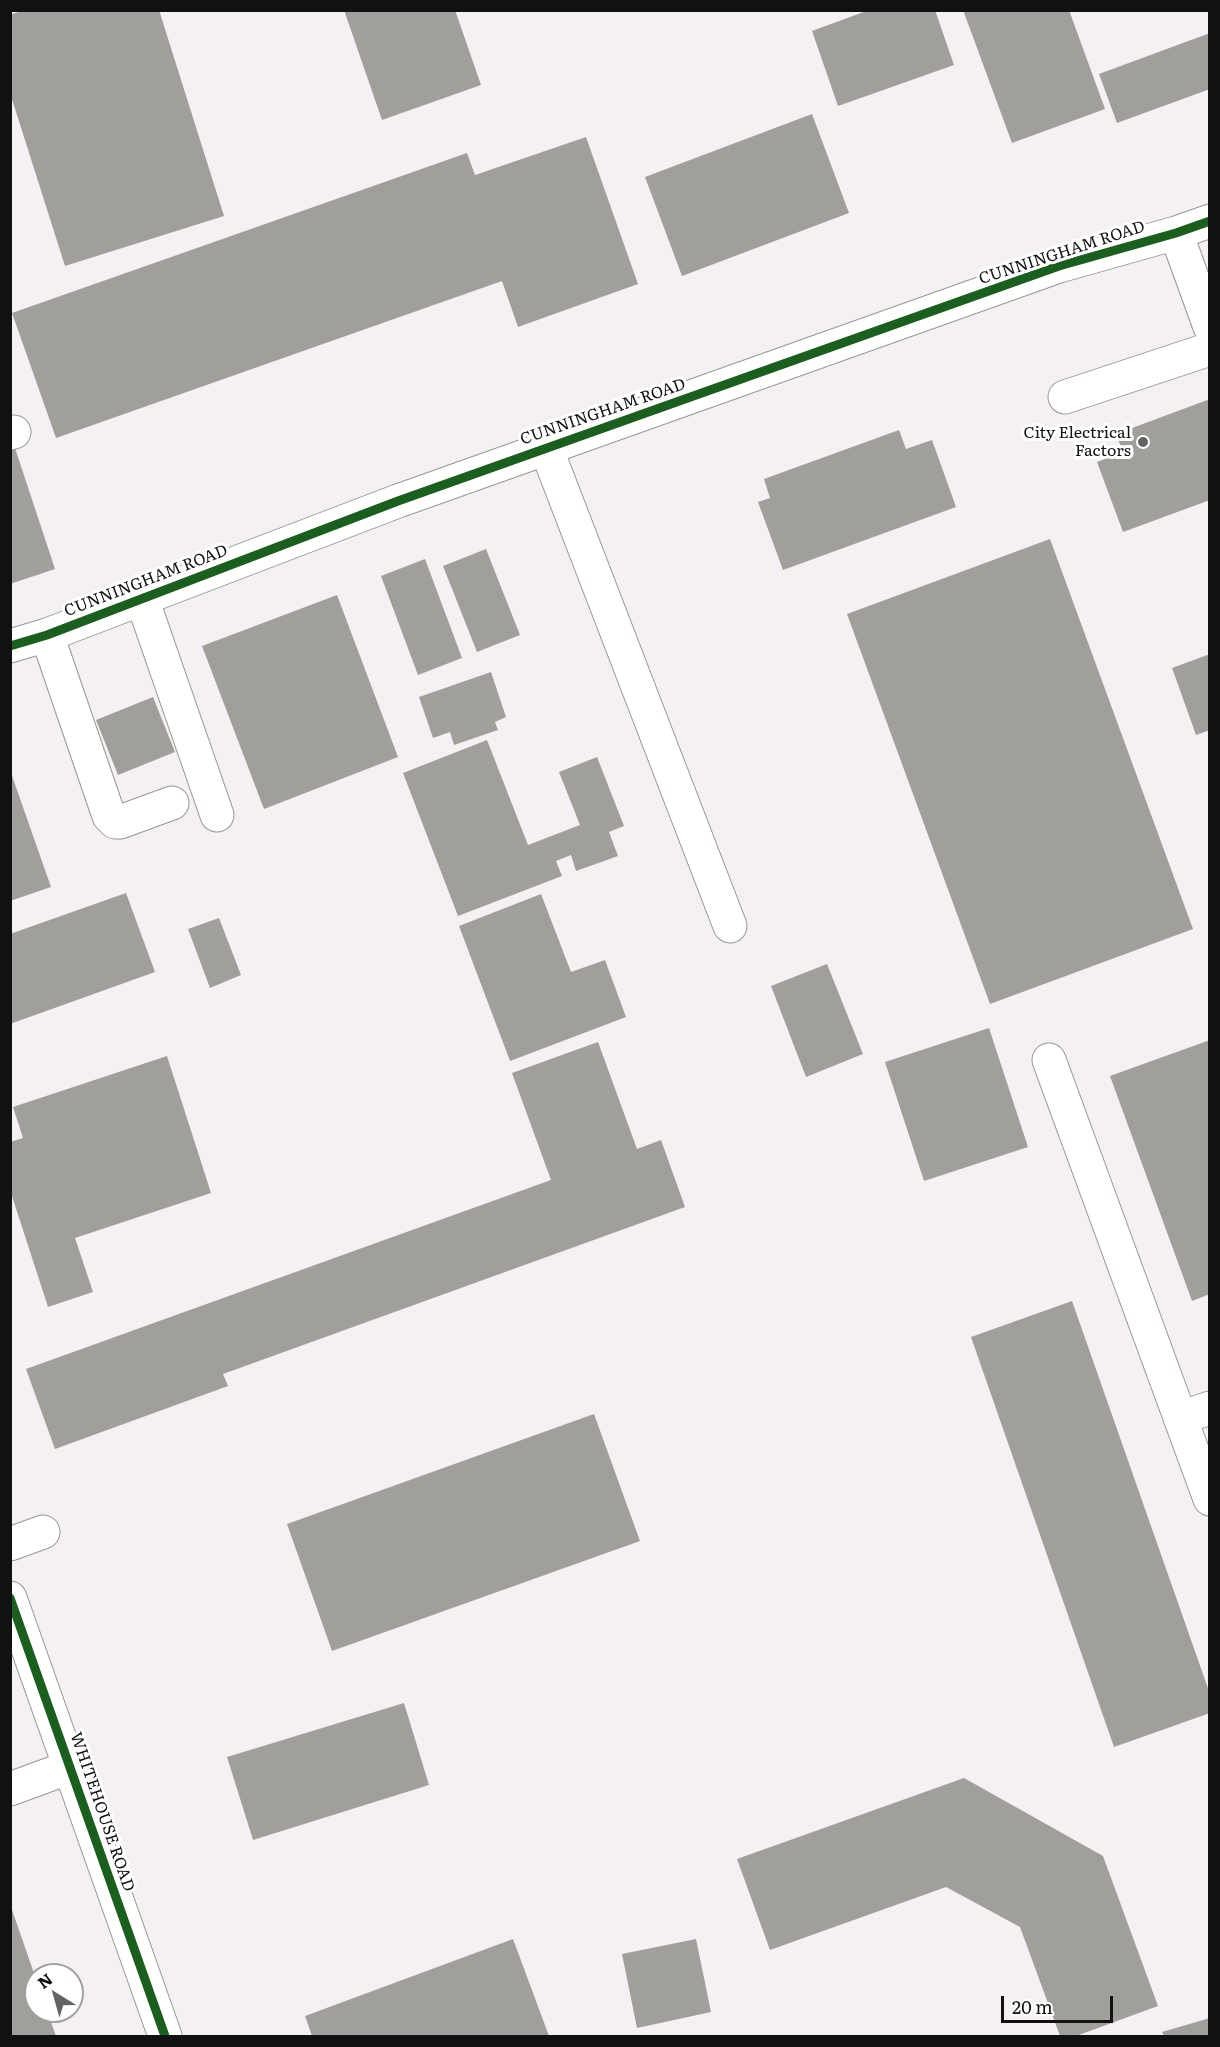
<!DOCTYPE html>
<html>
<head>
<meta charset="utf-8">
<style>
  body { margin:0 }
  #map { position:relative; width:1220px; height:2047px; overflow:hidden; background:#fdfcf7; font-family:Literata,serif }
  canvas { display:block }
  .frame { position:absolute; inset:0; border:12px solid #111; pointer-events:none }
  .north { position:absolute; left:24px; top:1963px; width:60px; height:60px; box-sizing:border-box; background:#fff; border:2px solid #a0a0a0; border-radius:50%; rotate:323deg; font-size:16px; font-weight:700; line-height:24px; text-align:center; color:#111 }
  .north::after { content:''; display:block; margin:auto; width:21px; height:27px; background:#646362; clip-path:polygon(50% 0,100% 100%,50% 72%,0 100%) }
  .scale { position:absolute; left:1001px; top:1996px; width:112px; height:27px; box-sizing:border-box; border:3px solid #111; border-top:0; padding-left:8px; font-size:18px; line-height:21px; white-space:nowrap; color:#111; -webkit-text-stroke:4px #fff; paint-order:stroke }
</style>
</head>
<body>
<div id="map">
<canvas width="1220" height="2047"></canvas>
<div class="frame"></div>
<div class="north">N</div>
<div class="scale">20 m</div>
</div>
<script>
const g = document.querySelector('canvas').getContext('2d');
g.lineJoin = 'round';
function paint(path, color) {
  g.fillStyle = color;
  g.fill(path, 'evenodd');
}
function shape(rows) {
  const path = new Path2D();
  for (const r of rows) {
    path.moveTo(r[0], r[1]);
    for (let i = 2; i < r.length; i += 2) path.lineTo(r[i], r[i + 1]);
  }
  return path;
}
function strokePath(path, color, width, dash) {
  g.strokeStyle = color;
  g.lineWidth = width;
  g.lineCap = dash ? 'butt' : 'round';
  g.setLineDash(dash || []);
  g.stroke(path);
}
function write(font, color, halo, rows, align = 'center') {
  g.font = font + ' Literata,serif';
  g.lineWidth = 6;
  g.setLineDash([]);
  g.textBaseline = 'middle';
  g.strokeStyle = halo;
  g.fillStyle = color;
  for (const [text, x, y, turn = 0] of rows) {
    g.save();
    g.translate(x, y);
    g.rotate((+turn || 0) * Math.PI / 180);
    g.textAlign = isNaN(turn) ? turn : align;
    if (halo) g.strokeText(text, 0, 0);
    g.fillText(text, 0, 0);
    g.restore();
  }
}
paint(shape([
  [11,11,1209,11,1209,2036,11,2036],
  [36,1975,72,1975,72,2011,36,2011]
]), '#f5f0f3');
paint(shape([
  [24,10,159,10,224,216,65,266,10,93,10,15],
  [344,10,455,10,481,85,382,120],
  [869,10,935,10,954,65,838,106,812,31],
  [963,10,1069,10,1105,109,1012,143],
  [1210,33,1210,89,1117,123,1099,74],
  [812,114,849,213,682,276,645,177],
  [586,137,638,284,518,327,502,281,56,438,12,313,467,153,475,175],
  [1210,399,1210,500,1123,532,1097,462,1123,452,1116,434],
  [899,430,906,449,932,440,956,507,783,570,758,502,770,498,764,479],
  [14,445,55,569,10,584,10,446],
  [1050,539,1193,929,990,1004,847,614],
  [486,549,520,635,477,652,443,566],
  [425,559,462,658,418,675,381,576],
  [337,595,398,757,264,809,202,646],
  [1210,654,1210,730,1196,735,1172,668],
  [491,672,506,717,495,722,498,730,454,745,450,732,433,738,419,697],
  [153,697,175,752,118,775,96,720],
  [487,740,528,845,580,825,559,772,597,757,624,826,609,832,618,856,576,871,571,855,556,861,562,876,458,916,403,773],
  [10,770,51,887,10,901],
  [126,893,155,972,10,1024,10,934],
  [541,894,571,972,605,960,626,1017,510,1061,459,926],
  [219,918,241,975,210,988,188,929],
  [827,964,863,1054,806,1077,771,986],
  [989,1028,1028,1147,924,1181,885,1062],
  [1210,1040,1210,1294,1192,1301,1110,1076],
  [598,1042,637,1149,661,1140,685,1207,223,1374,228,1386,55,1449,26,1369,551,1180,512,1073],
  [167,1056,211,1193,75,1238,93,1292,48,1307,10,1190,10,1142,23,1138,13,1107],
  [1072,1301,1210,1694,1210,1713,1114,1747,971,1337],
  [594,1414,640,1541,332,1651,287,1524],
  [404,1703,429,1785,253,1840,227,1757],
  [964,1778,1103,1856,1158,2006,1076,2036,1060,2036,1020,1927,946,1887,770,1950,737,1859],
  [11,1907,36,1979,36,2011,47,2011,56,2036,10,2036],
  [513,1939,549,2036,312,2036,305,2016],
  [696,1939,711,2012,637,2028,622,1954],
  [1210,2018,1210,2036,1164,2036,1162,2032]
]), '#a19f9c');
const minor = shape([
  [1176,233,1210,327],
  [1065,397,1210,349],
  [10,433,14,432],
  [546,448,730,926],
  [142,599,217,815],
  [47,635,109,816,115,822,120,822,172,803],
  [10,646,47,635,398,501,1059,266,1176,233,1210,221],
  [1049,1060,1210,1499],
  [1180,1418,1210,1408],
  [10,1544,43,1532],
  [10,1598,165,2036],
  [10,1789,70,1767]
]);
strokePath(minor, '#979795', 35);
strokePath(minor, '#fffffe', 33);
strokePath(shape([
  [10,646,47,635,398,501,1059,266,1176,233,1210,221],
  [10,1598,165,2036]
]), '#1b5e20', 9);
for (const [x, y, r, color] of [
  [1143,442,6,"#646362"]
]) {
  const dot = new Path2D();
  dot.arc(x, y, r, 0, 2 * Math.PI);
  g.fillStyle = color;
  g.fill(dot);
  strokePath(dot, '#fff', 2);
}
write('16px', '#111', '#fff', [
  ["CUNNINGHAM ROAD",1062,253,-18],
  ["CUNNINGHAM ROAD",603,412,-19],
  ["CUNNINGHAM ROAD",146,581,-21],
  ["WHITEHOUSE ROAD",102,1812,71]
]);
write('16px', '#111', '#fff', [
  ["City Electrical",1131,433],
  ["Factors",1131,451]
], 'right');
</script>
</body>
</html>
